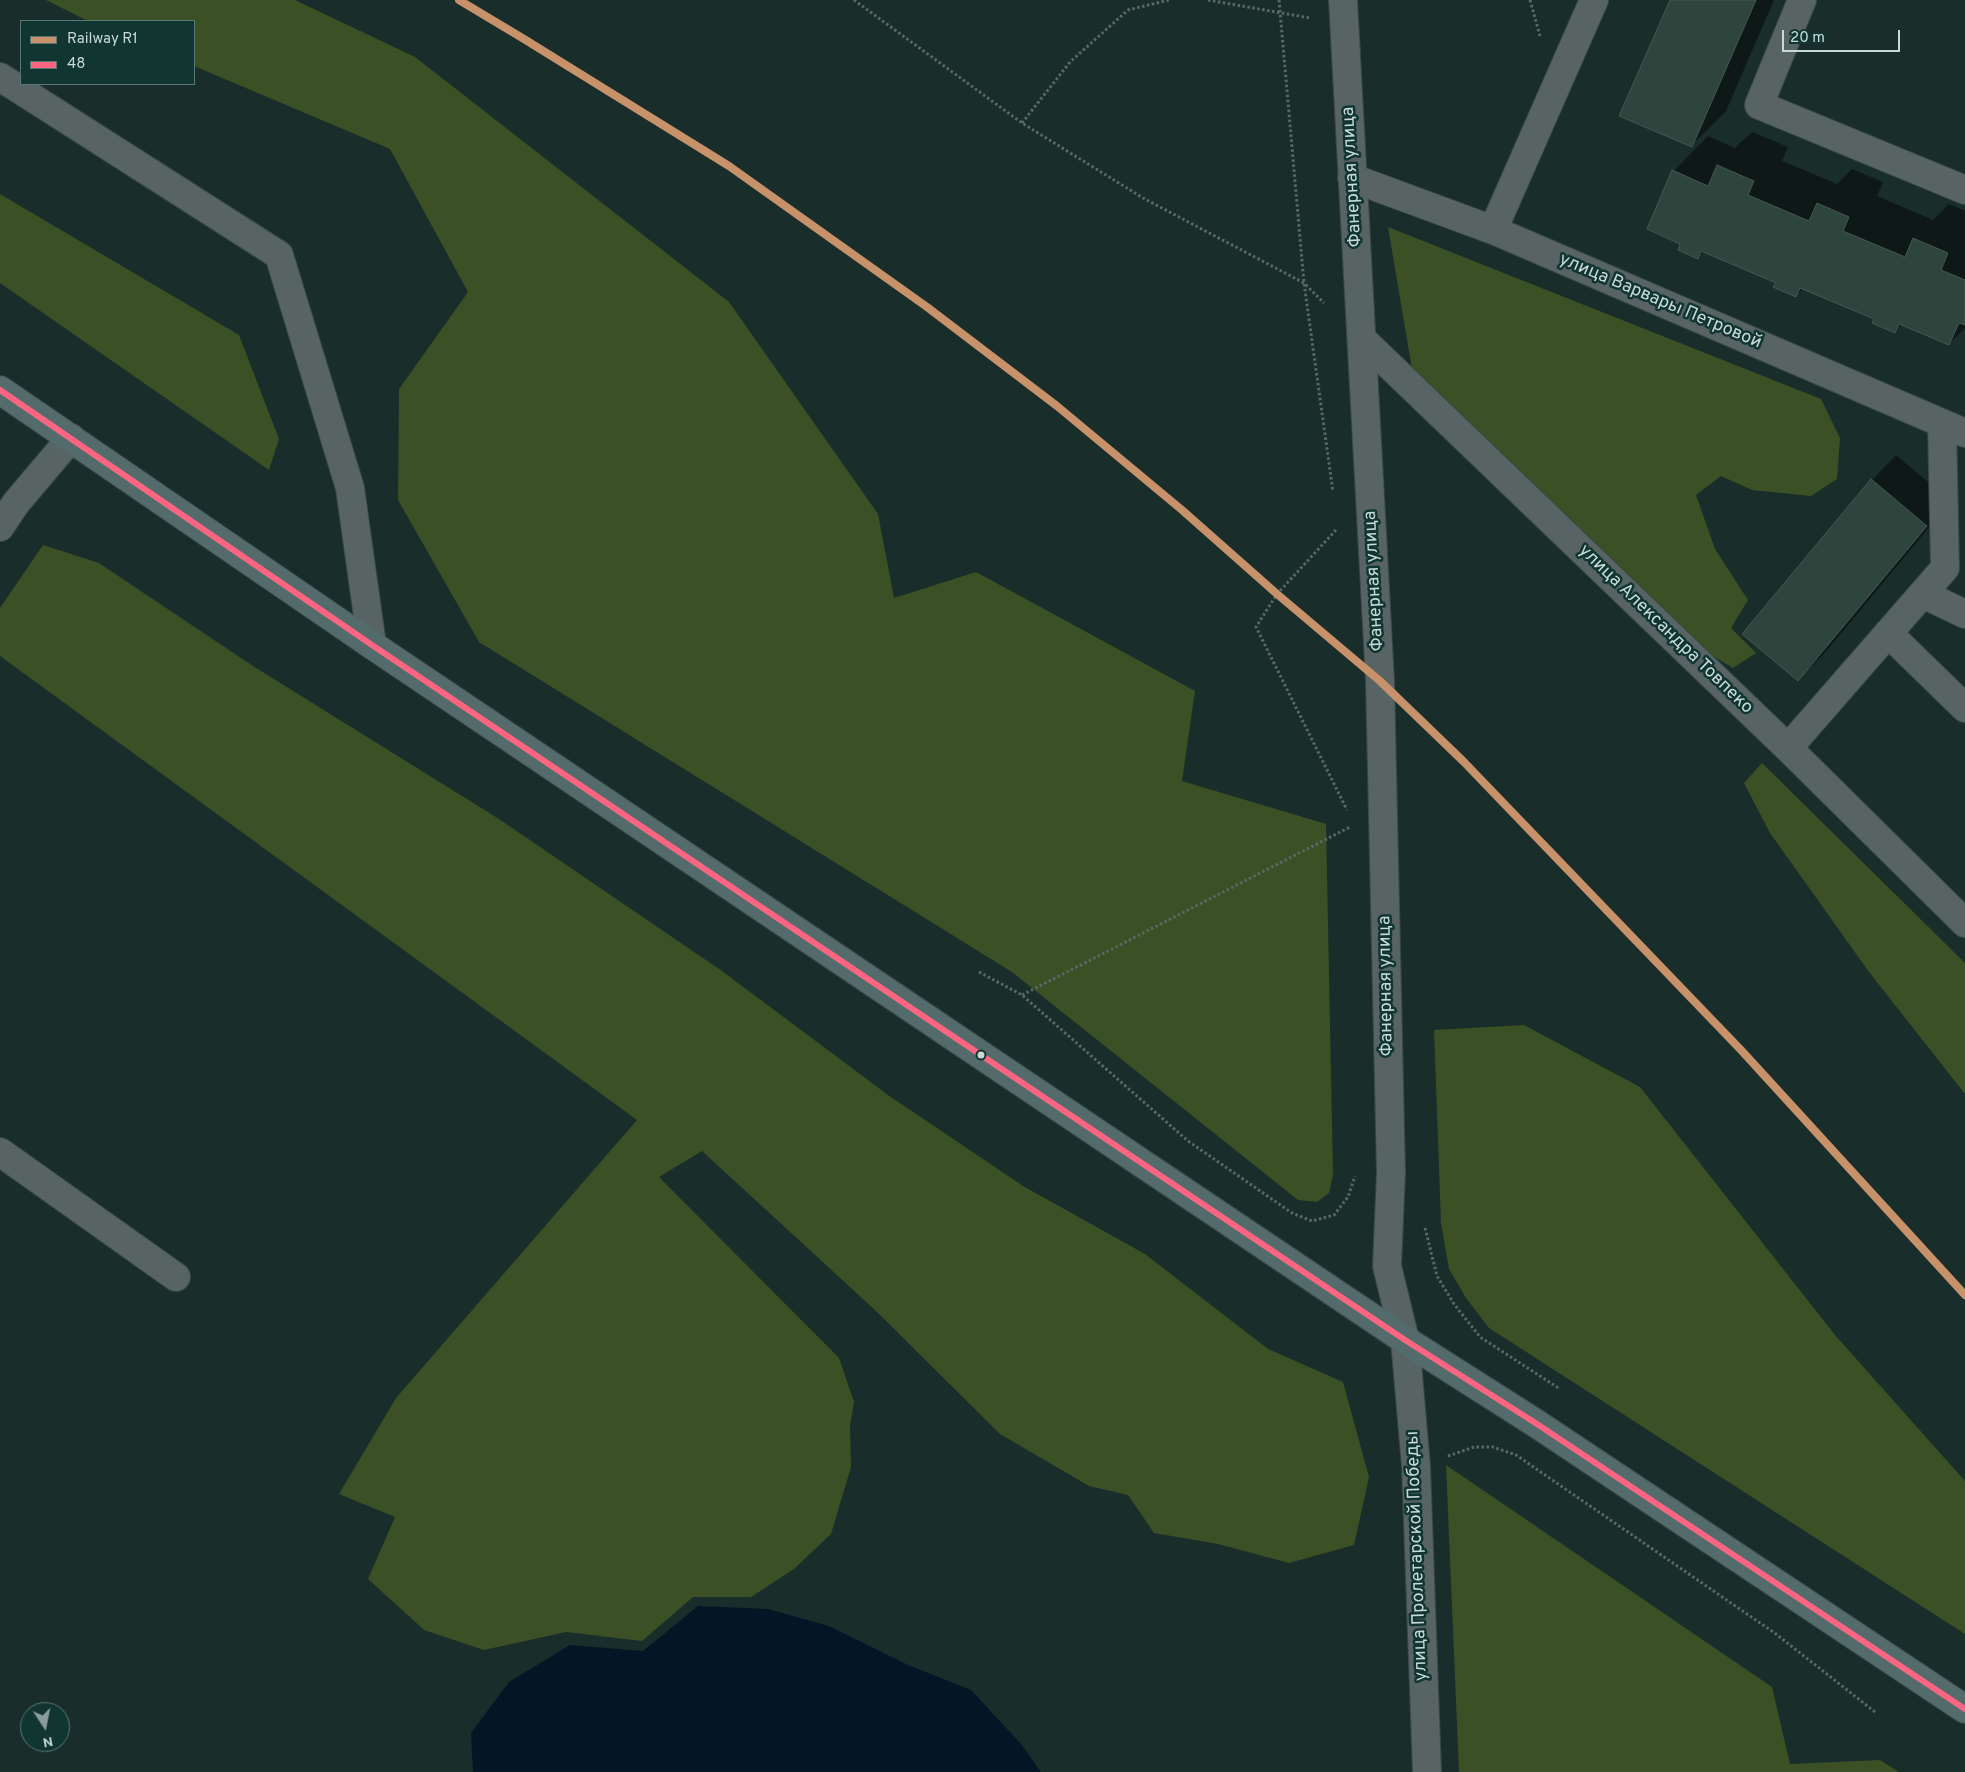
<!DOCTYPE html>
<html>
<head>
<meta charset="utf-8">
<style>
  body { margin:0 }
  #map { position:relative; width:1965px; height:1772px; overflow:hidden; background:#192d2b; font-family:Overpass,sans-serif }
  canvas { display:block }
  .legend { position:absolute; left:20px; top:20px; width:175px; height:65px; box-sizing:border-box; background:#113531; border:1px solid #5a7774; margin:0; padding:6px 9px; list-style:none; font-size:15px; color:#c7dad8 }
  .legend li { display:flex; align-items:center; gap:10px; height:25px }
  .legend b { width:25px; border:1px solid #5a7774 }
  .north { position:absolute; left:20px; top:1702px; width:50px; height:50px; box-sizing:border-box; background:#113531; border:1px solid #5a7774; border-radius:50%; rotate:169deg; font-size:14px; font-weight:700; line-height:20px; text-align:center; color:#c7dad8 }
  .north::after { content:''; display:block; margin:auto; width:18px; height:22px; background:#8a9d9b; clip-path:polygon(50% 0,100% 100%,50% 72%,0 100%) }
  .scale { position:absolute; left:1782px; top:30px; width:118px; height:22px; box-sizing:border-box; border:2px solid #c7dad8; border-top:0; padding-left:6px; font-size:15px; line-height:18px; white-space:nowrap; color:#c7dad8; -webkit-text-stroke:4px #113531; paint-order:stroke }
</style>
</head>
<body>
<div id="map">
<canvas width="1965" height="1772"></canvas>
<ul class="legend">
<li><b style="height:6px;background:#c7916a"></b>Railway R1</li>
<li><b style="height:6px;background:#fa6682"></b>48</li>
</ul>
<div class="north">N</div>
<div class="scale">20 m</div>
</div>
<script>
const g = document.querySelector('canvas').getContext('2d');
g.lineJoin = 'round';
function paint(path, color) {
  g.fillStyle = color;
  g.fill(path, 'evenodd');
}
function shape(rows) {
  const path = new Path2D();
  for (const r of rows) {
    path.moveTo(r[0], r[1]);
    for (let i = 2; i < r.length; i += 2) path.lineTo(r[i], r[i + 1]);
  }
  return path;
}
function strokePath(path, color, width, dash) {
  g.strokeStyle = color;
  g.lineWidth = width;
  g.lineCap = dash ? 'butt' : 'round';
  g.setLineDash(dash || []);
  g.stroke(path);
}
function write(font, color, halo, rows, align = 'center') {
  g.font = font + ' Overpass,sans-serif';
  g.lineWidth = 5;
  g.setLineDash([]);
  g.textBaseline = 'middle';
  g.strokeStyle = halo;
  g.fillStyle = color;
  for (const [text, x, y, turn = 0] of rows) {
    g.save();
    g.translate(x, y);
    g.rotate((+turn || 0) * Math.PI / 180);
    g.textAlign = isNaN(turn) ? turn : align;
    if (halo) g.strokeText(text, 0, 0);
    g.fillText(text, 0, 0);
    g.restore();
  }
}
paint(shape([
  [46,0,295,0,415,57,729,302,878,514,894,598,976,572,1195,691,1182,781,1326,824,1333,1175,1329,1193,1317,1202,1298,1200,1012,972,479,642,398,500,399,389,468,292,390,149,194,66,194,21,88,21],
  [0,194,239,335,279,439,269,470,0,283],
  [1388,227,1821,399,1840,438,1837,479,1811,496,1752,490,1721,476,1696,495,1715,549,1748,600,1731,628,1756,653,1733,668,1713,656,1413,375],
  [43,545,99,563,253,666,499,819,722,971,888,1095,1023,1186,1145,1254,1268,1349,1343,1382,1369,1477,1354,1545,1289,1563,1218,1544,1154,1533,1128,1495,1089,1486,1000,1434,876,1311,702,1151,659,1177,839,1358,854,1402,850,1426,851,1467,831,1534,794,1569,751,1597,693,1597,642,1641,566,1632,484,1650,424,1630,368,1579,395,1517,339,1494,396,1398,637,1120,0,656,0,608],
  [1762,763,1965,963,1965,1094,1869,972,1770,833,1744,783],
  [1524,1025,1640,1087,1835,1335,1965,1481,1965,1634,1489,1328,1466,1298,1449,1269,1441,1223,1434,1030],
  [1446,1465,1772,1687,1790,1764,1880,1760,1899,1772,1459,1772]
]), '#3c5025');
paint(shape([
  [698,1606,768,1609,829,1626,908,1665,971,1690,1021,1744,1041,1772,473,1772,471,1733,509,1682,570,1645,643,1651]
]), '#031625');
paint(shape([
  [1671,0,1774,0,1726,111,1692,145],
  [1752,132,1788,147,1782,161,1837,184,1852,169,1883,182,1877,196,1933,220,1949,204,1965,211,1965,328,1949,344,1902,324,1894,332,1876,318,1804,288,1796,296,1777,282,1704,251,1698,257,1682,243,1674,171,1708,136,1735,148],
  [1896,455,1951,501,1823,655,1798,679,1872,480]
]), '#0007');
const building = shape([
  [1670,0,1756,0,1692,147,1619,116,1670,0],
  [1717,165,1754,181,1748,195,1809,221,1817,203,1849,217,1843,231,1905,257,1913,238,1948,253,1941,270,1965,280,1965,325,1959,323,1949,345,1899,324,1895,333,1872,323,1874,319,1800,288,1796,297,1773,287,1776,283,1701,251,1698,259,1678,250,1680,244,1647,229,1672,170,1708,186,1717,165],
  [1871,479,1927,526,1798,681,1742,634,1871,479]
]);
paint(building, '#2e453e');
strokePath(building, '#475753', 1);
const minor = shape([
  [1343,0,1380,681,1391,1173,1387,1266,1405,1340,1416,1466,1427,1772],
  [1802,0,1759,105,1965,190],
  [0,77,279,255,350,488,372,645],
  [1352,178,1493,230,1965,433],
  [1493,230,1594,0],
  [1362,339,1788,748,1965,923],
  [0,527,16,503,71,438],
  [1923,594,1965,614],
  [1888,633,1965,708],
  [1788,748,1945,568,1942,423],
  [0,1152,176,1277]
]);
const major = shape([
  [0,390,372,645,972,1049,1405,1340,1537,1424,1965,1709]
]);
strokePath(minor, '#394846', 30);
strokePath(major, '#394846', 30);
strokePath(shape([
  [854,0,1022,123,1143,198,1304,283,1324,303],
  [1208,0,1310,18],
  [1279,0,1304,283,1333,492],
  [1530,0,1540,36],
  [1022,123,1070,62,1128,10,1169,0],
  [1336,530,1277,594,1256,627,1347,810],
  [979,972,1022,995,1188,1141,1292,1213,1312,1221,1334,1215,1348,1197,1355,1176],
  [1022,995,1350,827],
  [1425,1228,1437,1276,1454,1304,1480,1337,1560,1389],
  [1448,1456,1474,1447,1493,1447,1516,1455,1776,1634,1875,1712]
]), '#5a6866', 3, [2.5, 2.5]);
strokePath(minor, '#576463', 28);
strokePath(major, '#546b6c', 28);
strokePath(shape([
  [0,390,372,645,972,1049,1405,1340,1537,1424,1965,1709]
]), '#fa6682', 6);
strokePath(shape([
  [459,0,524,39,729,166,927,307,1057,406,1182,510,1277,594,1380,681,1463,761,1741,1050,1965,1295]
]), '#c7916a', 8);
for (const [x, y, r, color] of [
  [981,1055,4.5,"#c7dad8"]
]) {
  const dot = new Path2D();
  dot.arc(x, y, r, 0, 2 * Math.PI);
  g.fillStyle = color;
  g.fill(dot);
  strokePath(dot, '#113531', 2);
}
write('18px', '#c7dad8', '#113531', [
  ["Фанерная улица",1353,177,-93],
  ["улица Варвары Петровой",1660,302,23],
  ["Фанерная улица",1375,581,-93],
  ["улица Александра Товпеко",1665,630,44],
  ["Фанерная улица",1387,986,-91],
  ["улица Пролетарской Победы",1418,1556,-92]
]);
</script>
</body>
</html>
